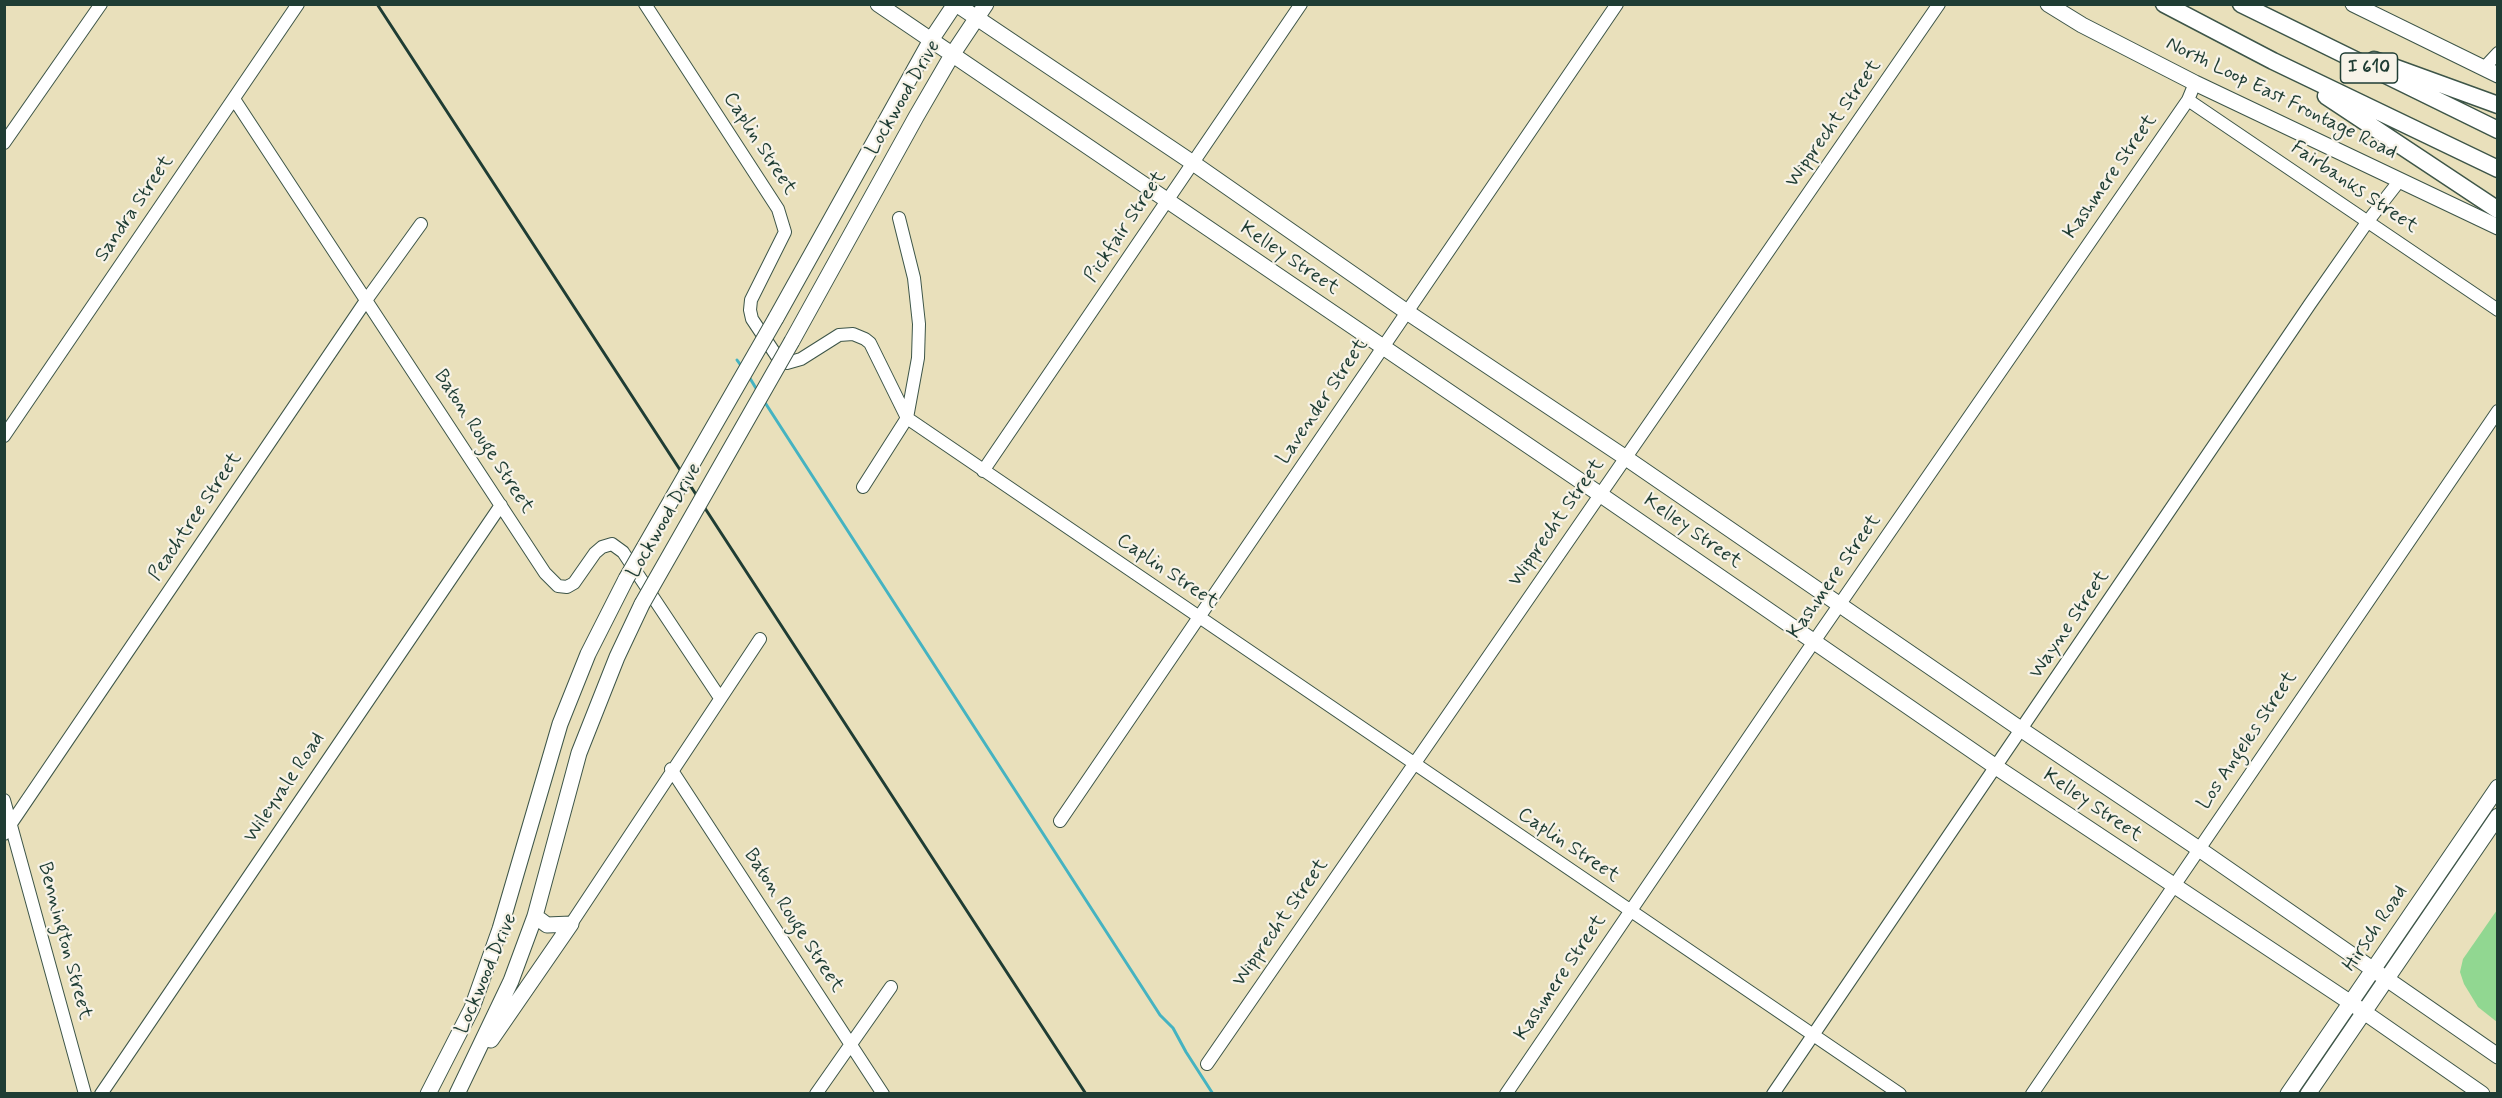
<!DOCTYPE html>
<html>
<head>
<meta charset="utf-8">
<style>
  body { margin:0 }
  #map { position:relative; width:2502px; height:1098px; overflow:hidden; background:#e9e0bb; font-family:Mynerve,sans-serif }
  canvas { display:block }
  .frame { position:absolute; inset:0; border:6px solid #1f3d34; pointer-events:none }
</style>
</head>
<body>
<div id="map">
<canvas width="2502" height="1098"></canvas>
<div class="frame"></div>
</div>
<script>
const g = document.querySelector('canvas').getContext('2d');
g.lineJoin = 'round';
function paint(path, color) {
  g.fillStyle = color;
  g.fill(path, 'evenodd');
}
function shape(rows) {
  const path = new Path2D();
  for (const r of rows) {
    path.moveTo(r[0], r[1]);
    for (let i = 2; i < r.length; i += 2) path.lineTo(r[i], r[i + 1]);
  }
  return path;
}
function strokePath(path, color, width, dash) {
  g.strokeStyle = color;
  g.lineWidth = width;
  g.lineCap = dash ? 'butt' : 'round';
  g.setLineDash(dash || []);
  g.stroke(path);
}
function write(font, color, halo, rows, align = 'center') {
  g.font = font + ' Mynerve,sans-serif';
  g.lineWidth = 4.5;
  g.setLineDash([]);
  g.textBaseline = 'middle';
  g.strokeStyle = halo;
  g.fillStyle = color;
  for (const [text, x, y, turn = 0] of rows) {
    g.save();
    g.translate(x, y);
    g.rotate((+turn || 0) * Math.PI / 180);
    g.textAlign = isNaN(turn) ? turn : align;
    if (halo) g.strokeText(text, 0, 0);
    g.fillText(text, 0, 0);
    g.restore();
  }
}
paint(shape([
  [2497,910,2497,1022,2478,1007,2464,984,2460,972,2463,959]
]), '#91d791');
strokePath(shape([
  [737,360,742,367],
  [748,375,757,390],
  [764,401,1160,1015,1173,1028,1186,1052,1213,1094]
]), '#45b3c1', 3);
const minor = shape([
  [645,4,778,209,785,232,751,300,750,310,752,319,778,358,787,363,801,359,839,335,853,334,865,339,870,343,907,418,1900,1094],
  [2484,68,2498,53],
  [234,99,545,573,558,586,567,587,574,583,595,553,602,547,612,544,623,552,720,698],
  [2188,100,2498,310],
  [4,143,101,4],
  [4,436,298,4],
  [983,471,1301,4],
  [863,487,907,418,918,358,919,324,914,278,899,218],
  [671,769,883,1094],
  [4,800,85,1094],
  [1060,821,1617,4],
  [4,834,367,299,421,224],
  [571,924,760,639],
  [1207,1064,1939,4],
  [101,1094,501,505],
  [816,1094,891,987],
  [1506,1094,1804,656,2188,100,2195,83],
  [1773,1094,2310,304,2368,221,2400,180],
  [2032,1094,2498,411]
]);
const major = shape([
  [878,4,1601,495,1996,767,2351,1003,2482,1094],
  [956,4,1193,163,1407,312,1626,458,2022,730,2199,849,2498,1056],
  [2048,4,2082,25,2195,83,2498,227],
  [2353,4,2498,75],
  [776,318,931,40,955,4],
  [792,341,916,117,952,55,986,4],
  [535,916,547,925,571,924],
  [491,1040,571,924],
  [428,1094,472,1008,500,929,560,724,588,654,626,579],
  [457,1094,511,981,535,916,579,753,617,657,642,604],
  [2288,1094,2498,787],
  [2308,1094,2498,816]
]);
const highway = shape([
  [2164,4,2273,61,2498,169],
  [2241,4,2498,130],
  [2374,60,2498,105],
  [2326,96,2498,210]
]);
strokePath(minor, '#3d5548', 14);
strokePath(major, '#3d5548', 17);
strokePath(highway, '#3d5548', 19);
strokePath(minor, '#fff', 12);
strokePath(major, '#fff', 15);
strokePath(highway, '#fff', 16);
strokePath(shape([
  [377,4,1086,1094]
]), '#1f3d34', 3);
const majorBridge = shape([
  [626,579,776,318],
  [642,604,792,341]
]);
strokePath(majorBridge, '#3d5548', 17, []);
strokePath(majorBridge, '#fff', 15);
for (const [x, y, w] of [
  [2369,68,57]
]) {
  const box = new Path2D();
  box.roundRect(x - w / 2, y - 15, w, 30, 4.5);
  g.fillStyle = '#f7f3e8';
  g.fill(box);
  strokePath(box, '#1f3d34', 1.5);
}
write('bold 18px', '#1f3d34', null, [
  ["I 610",2369,68]
]);
write('20px', '#1f3d34', '#f7f3e8', [
  ["Lockwood Drive",904,98,-60],
  ["North Loop East Frontage Road",2281,99,26],
  ["Wipprecht Street",1834,124,-55],
  ["Caplin Street",759,144,57],
  ["Kashmere Street",2111,177,-55],
  ["Fairbanks Street",2354,188,34],
  ["Sandra Street",135,209,-56],
  ["Pickfair Street",1126,227,-56],
  ["Kelley Street",1289,259,34],
  ["Lavender Street",1323,402,-56],
  ["Baton Rouge Street",483,442,57],
  ["Peachtree Street",196,517,-56],
  ["Lockwood Drive",665,521,-60],
  ["Wipprecht Street",1557,523,-55],
  ["Kelley Street",1692,532,35],
  ["Caplin Street",1167,572,34],
  ["Kashmere Street",1835,577,-55],
  ["Wayne Street",2070,625,-56],
  ["Los Angeles Street",2248,741,-56],
  ["Wileyvale Road",285,788,-56],
  ["Kelley Street",2092,806,34],
  ["Caplin Street",1568,846,34],
  ["Baton Rouge Street",793,921,57],
  ["Wipprecht Street",1281,923,-55],
  ["Hirsch Road",2376,929,-56],
  ["Bennington Street",64,941,75],
  ["Lockwood Drive",487,974,-67],
  ["Kashmere Street",1561,978,-56]
]);
</script>
</body>
</html>
